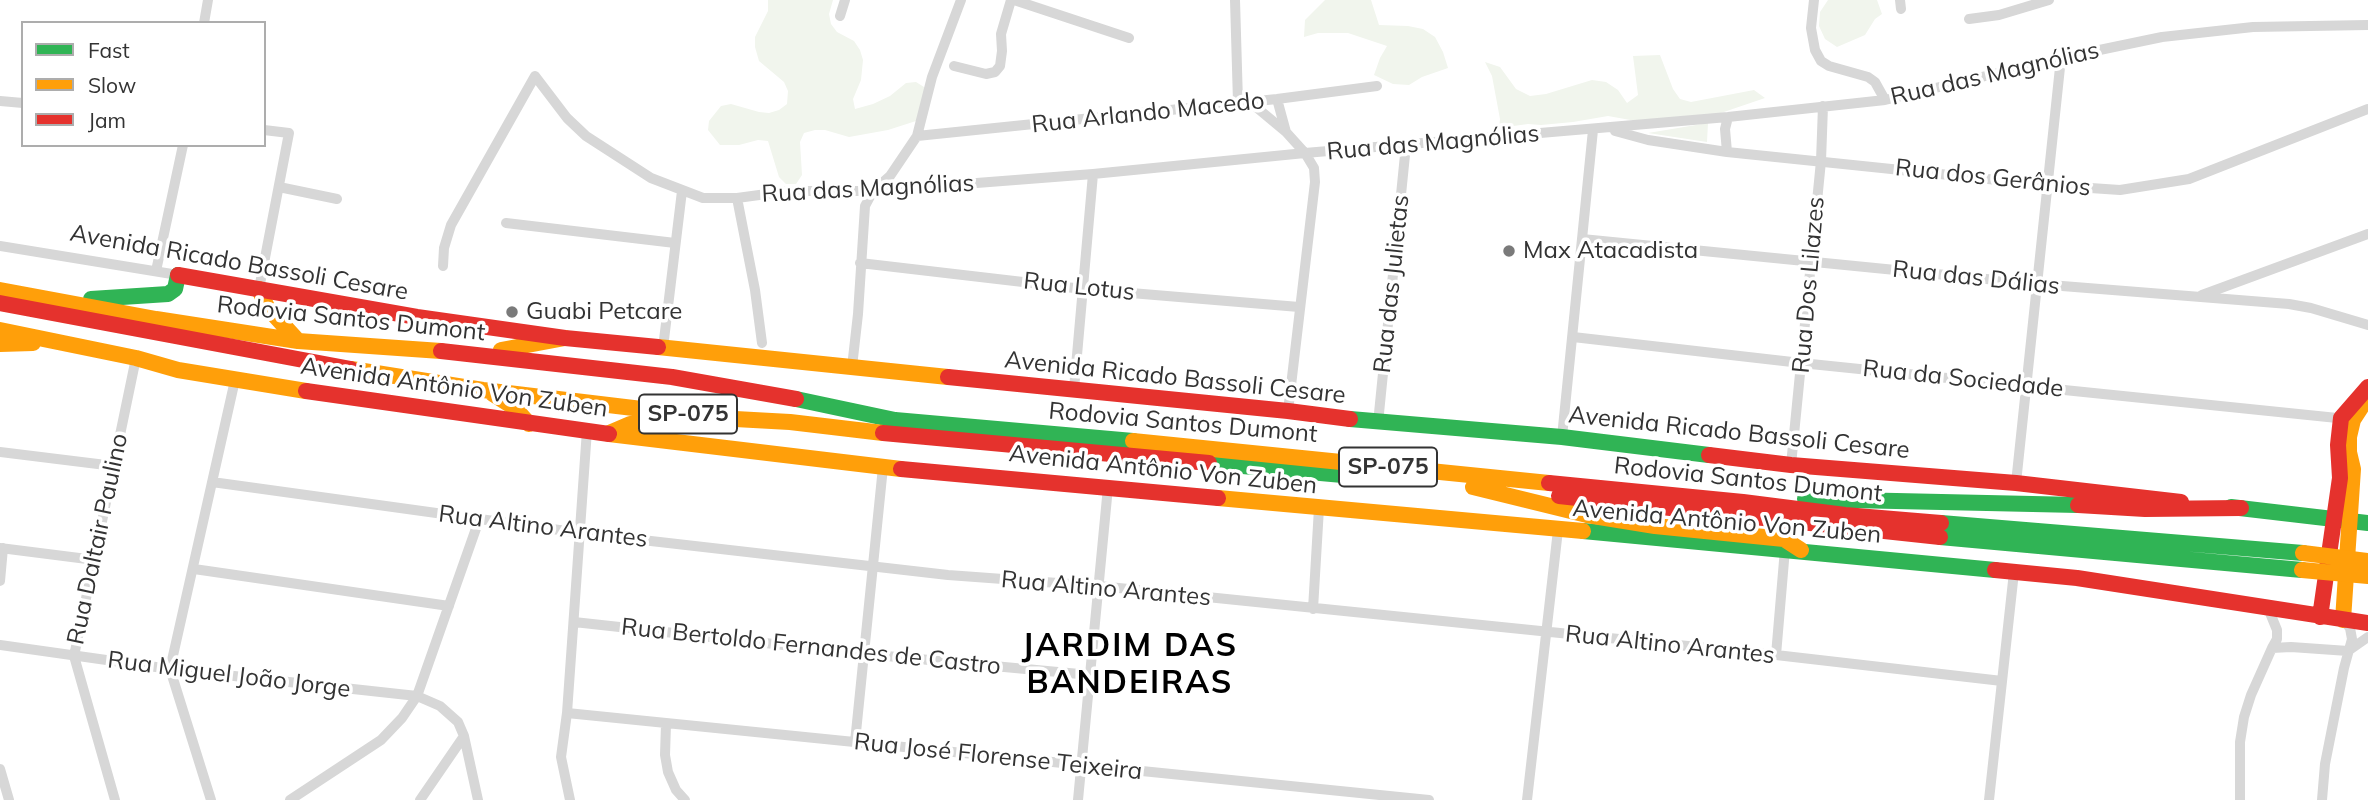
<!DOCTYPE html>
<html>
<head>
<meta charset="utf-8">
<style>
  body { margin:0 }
  #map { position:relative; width:2368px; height:800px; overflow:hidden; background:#fff; font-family:Mulish,sans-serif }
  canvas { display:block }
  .legend { position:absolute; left:21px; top:21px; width:245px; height:126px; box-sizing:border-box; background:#fff; border:2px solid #adadad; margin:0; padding:9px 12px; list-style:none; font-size:21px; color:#333 }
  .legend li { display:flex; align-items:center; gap:14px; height:35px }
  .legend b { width:35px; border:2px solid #adadad }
</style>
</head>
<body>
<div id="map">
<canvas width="2368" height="800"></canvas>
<ul class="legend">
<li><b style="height:9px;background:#30b455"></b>Fast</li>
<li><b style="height:9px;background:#ff9f0a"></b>Slow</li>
<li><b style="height:9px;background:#e5322d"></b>Jam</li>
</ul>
</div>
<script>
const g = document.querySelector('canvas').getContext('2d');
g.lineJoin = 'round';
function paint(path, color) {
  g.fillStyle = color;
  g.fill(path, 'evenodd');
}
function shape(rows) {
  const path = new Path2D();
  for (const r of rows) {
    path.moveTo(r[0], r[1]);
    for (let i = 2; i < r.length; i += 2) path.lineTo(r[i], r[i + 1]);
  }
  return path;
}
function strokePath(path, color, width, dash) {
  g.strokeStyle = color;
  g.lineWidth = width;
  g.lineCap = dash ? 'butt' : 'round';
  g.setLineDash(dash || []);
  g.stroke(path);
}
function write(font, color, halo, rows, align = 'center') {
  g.font = font + ' Mulish,sans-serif';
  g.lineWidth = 7;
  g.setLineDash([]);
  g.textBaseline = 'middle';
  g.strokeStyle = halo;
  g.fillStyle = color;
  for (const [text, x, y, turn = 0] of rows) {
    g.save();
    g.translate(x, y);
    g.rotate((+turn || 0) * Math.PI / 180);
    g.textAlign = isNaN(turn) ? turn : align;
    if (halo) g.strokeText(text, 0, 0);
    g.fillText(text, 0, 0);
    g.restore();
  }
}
paint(shape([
  [768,0,833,0,829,14,831,24,837,32,854,41,860,50,863,60,861,80,853,99,855,109,873,104,890,96,906,83,916,82,924,87,927,103,916,121,888,130,849,137,825,130,815,130,804,133,800,142,802,175,796,184,786,184,779,177,768,141,758,140,739,145,720,145,708,130,709,121,721,106,731,104,759,112,769,113,779,110,787,104,788,91,784,82,759,61,755,47,755,37,768,11],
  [1325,0,1371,0,1379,25,1408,26,1423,29,1435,37,1443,52,1448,68,1422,77,1409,85,1393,84,1374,75,1380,58,1387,46,1348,33,1318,33,1304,37,1305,20],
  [1828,0,1877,0,1882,14,1875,19,1865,35,1837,47,1825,39,1819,26,1820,12],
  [1660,55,1673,89,1680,99,1691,102,1754,90,1765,98,1718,114,1636,121,1608,116,1573,122,1541,125,1528,124,1499,128,1500,119,1492,76,1485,62,1500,67,1516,89,1530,96,1546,94,1592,80,1606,82,1618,90,1627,103,1638,95,1633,56],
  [1708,123,1707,142,1648,133]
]), '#f1f5ed');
strokePath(shape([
  [1014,0,1129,38],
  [1235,0,1238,102],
  [1814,0,1811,28,1815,50,1821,61,1829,66,1868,77,1875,82,1885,100],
  [1900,0,1901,9],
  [840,16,845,0],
  [1969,19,1999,15,2049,0],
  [204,23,208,0],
  [954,66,986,74,995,72,1000,66,1002,51,1001,34,1011,0],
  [1277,99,1286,132],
  [0,101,23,103],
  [1250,102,1286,132,1305,153,1314,168,1315,182,1288,411],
  [1615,131,1648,140,1727,152,2046,185,2120,190,2189,179,2368,109],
  [917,136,1277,99,1377,86],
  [1727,152,1725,129,1728,117],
  [279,187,337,199],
  [737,198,755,290,762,343],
  [506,223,675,243],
  [1582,239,2037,284,2289,304,2311,308,2368,325],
  [0,246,178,275],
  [860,263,1083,289,1299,307],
  [443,266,444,248,451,225,535,76,567,118,586,136,651,178,703,198,737,198,789,191,873,191,1093,174,1305,153,1728,117,1885,100,2061,58,2162,37,2253,27,2368,25],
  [156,271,183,145],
  [259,289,289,133,264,130],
  [2202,295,2368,234],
  [1573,337,1801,363,2347,419],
  [663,348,682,191],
  [852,367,858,314,865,206,873,191,890,176,917,136,932,77,961,0],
  [1074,389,1093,174],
  [1378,423,1406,145],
  [1562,437,1593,130],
  [0,452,114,466],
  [1791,465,1821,161,1823,106],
  [212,482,581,533,948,575,1099,586,1776,655,2002,681],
  [2016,483,2061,58],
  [0,548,95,560],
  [194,569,449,606],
  [0,581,3,548],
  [2268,608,2277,630,2277,639,2272,648],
  [1313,609,1319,508],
  [574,622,865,654,1090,675],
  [0,645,170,669,417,696,440,706,458,722,464,736,478,800],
  [2348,651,2368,637],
  [1776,655,1785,549],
  [567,713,1429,800],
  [666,724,665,755,668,772,676,790,685,800],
  [855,742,883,467],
  [0,769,9,800],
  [115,800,74,656,136,358],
  [211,800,170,669,235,380],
  [290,800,381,740,402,718,417,696,479,520],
  [420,800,464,736],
  [570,800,561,757,567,713,587,430],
  [1078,800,1108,487],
  [1527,800,1558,530],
  [1989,800,2014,572],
  [2240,800,2240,742,2244,717,2251,695,2272,648,2291,647,2348,651],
  [2322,800,2325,764,2344,668,2352,639,2350,628,2343,620]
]), '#d7d7d7', 10);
strokePath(shape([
  [91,299,168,294,175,289,178,275],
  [796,399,895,420,1133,441],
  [1350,419,1562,437,1709,455],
  [1209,463,1376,478],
  [1805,499,2078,505],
  [2231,507,2368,523],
  [1941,523,2303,553],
  [1583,531,1995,570],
  [1940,537,2302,570]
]), '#30b455', 16);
strokePath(shape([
  [259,289,267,307,298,341],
  [0,290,156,319,298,341,441,351],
  [0,330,136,358,178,370,306,391],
  [0,344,33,343],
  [658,347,948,377],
  [501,350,565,338],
  [351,369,483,390,717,418,790,422,883,433],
  [493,394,515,408,529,424],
  [609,433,630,424,662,418],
  [609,434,901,469],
  [1133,441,1549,483],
  [1473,487,1587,515,1655,526,1784,539,1801,550],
  [1218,498,1583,531],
  [2343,620,2353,469,2349,452,2349,437,2353,420,2364,403]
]), '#ff9f0a', 16);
strokePath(shape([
  [178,275,417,317,565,338,658,347],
  [0,303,351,369],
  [441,351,672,377,796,399],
  [948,377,1288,411,1350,419],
  [306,391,609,434],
  [883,433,1209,463],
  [1709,455,1791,465,2016,483,2181,502],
  [901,469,1218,498],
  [1549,483,1743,502,1845,515,1941,523],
  [1559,496,1940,537],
  [2078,505,2145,509,2241,508],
  [1995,570,2077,578,2368,623],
  [2320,617,2340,478,2338,445,2341,418,2368,387]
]), '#e5322d', 16);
strokePath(shape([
  [2303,553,2368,561],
  [2302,570,2368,576]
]), '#ff9f0a', 16);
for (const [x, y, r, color] of [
  [1509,251,7,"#7a7a7a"],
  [512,312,7,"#7a7a7a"]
]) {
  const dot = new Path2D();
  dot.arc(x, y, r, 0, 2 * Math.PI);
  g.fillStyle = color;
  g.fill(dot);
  strokePath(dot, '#fff', 2.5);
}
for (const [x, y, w] of [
  [688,414,98],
  [1388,467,98]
]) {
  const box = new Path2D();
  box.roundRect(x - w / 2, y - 19.5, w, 39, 5);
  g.fillStyle = '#fff';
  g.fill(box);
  strokePath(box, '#333', 2);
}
write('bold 23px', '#333', null, [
  ["SP-075",688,414],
  ["SP-075",1388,467]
]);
write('24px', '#333', '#fff', [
  ["Rua das Magnólias",1995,74,-13],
  ["Rua Arlando Macedo",1148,113,-6],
  ["Rua das Magnólias",1433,143,-5],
  ["Rua dos Gerânios",1993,178,6],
  ["Rua das Magnólias",868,189,-3],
  ["Avenida Ricado Bassoli Cesare",239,263,10],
  ["Rua das Dálias",1976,278,6],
  ["Rua das Julietas",1392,284,-84],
  ["Rua Dos Lilazes",1809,285,-85],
  ["Rua Lotus",1079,287,6],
  ["Rodovia Santos Dumont",351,319,6],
  ["Avenida Ricado Bassoli Cesare",1175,378,6],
  ["Rua da Sociedade",1963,379,6],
  ["Avenida Antônio Von Zuben",454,388,8],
  ["Rodovia Santos Dumont",1183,423,5],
  ["Avenida Ricado Bassoli Cesare",1739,433,6],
  ["Avenida Antônio Von Zuben",1163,470,6],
  ["Rodovia Santos Dumont",1748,480,6],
  ["Avenida Antônio Von Zuben",1727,522,5],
  ["Rua Altino Arantes",543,527,7],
  ["Rua Daltair Paulino",98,539,-78],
  ["Rua Altino Arantes",1106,589,5],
  ["Rua Altino Arantes",1670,645,6],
  ["Rua Bertoldo Fernandes de Castro",811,647,6],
  ["Rua Miguel João Jorge",229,675,7],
  ["Rua José Florense Teixeira",998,757,6]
]);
write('24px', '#333', '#fff', [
  ["Max Atacadista",1523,251],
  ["Guabi Petcare",526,312]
], 'left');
g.letterSpacing = '2px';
write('bold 32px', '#000', '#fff', [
  ["JARDIM DAS",1130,646],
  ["BANDEIRAS",1130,683]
]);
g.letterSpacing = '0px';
</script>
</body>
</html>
